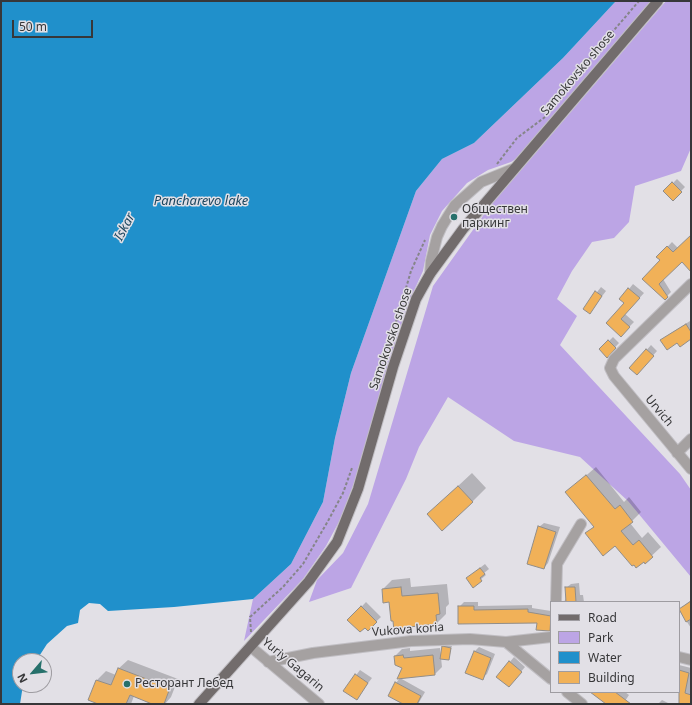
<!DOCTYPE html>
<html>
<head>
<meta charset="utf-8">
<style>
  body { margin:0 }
  #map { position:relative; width:692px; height:705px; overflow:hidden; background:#e2e0e6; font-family:"Noto Sans",sans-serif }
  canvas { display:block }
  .frame { position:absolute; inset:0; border:2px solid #373739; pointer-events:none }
  .legend { position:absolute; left:550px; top:601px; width:130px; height:92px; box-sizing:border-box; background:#e2e0e6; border:1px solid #9e9ca1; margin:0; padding:5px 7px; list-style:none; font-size:12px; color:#373739 }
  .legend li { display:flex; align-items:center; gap:8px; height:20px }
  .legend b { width:20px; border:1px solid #9e9ca1 }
  .north { position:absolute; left:12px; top:653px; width:40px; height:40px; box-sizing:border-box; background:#e2e0e6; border:1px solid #9e9ca1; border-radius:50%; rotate:242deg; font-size:11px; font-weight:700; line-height:16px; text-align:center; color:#373739 }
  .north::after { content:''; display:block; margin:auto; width:14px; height:18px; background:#26706b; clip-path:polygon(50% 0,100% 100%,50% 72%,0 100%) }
  .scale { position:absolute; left:12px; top:20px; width:81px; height:18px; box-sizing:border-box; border:2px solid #373739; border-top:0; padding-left:5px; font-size:12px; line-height:14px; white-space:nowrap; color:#373739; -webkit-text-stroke:3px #e2e0e6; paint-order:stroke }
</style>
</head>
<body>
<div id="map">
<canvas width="692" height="705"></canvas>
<div class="frame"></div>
<ul class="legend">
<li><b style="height:5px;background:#726c6c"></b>Road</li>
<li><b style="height:11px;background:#bca5e5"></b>Park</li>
<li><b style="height:11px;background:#2090cb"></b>Water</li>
<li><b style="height:11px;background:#f1b158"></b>Building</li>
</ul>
<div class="north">N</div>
<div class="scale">50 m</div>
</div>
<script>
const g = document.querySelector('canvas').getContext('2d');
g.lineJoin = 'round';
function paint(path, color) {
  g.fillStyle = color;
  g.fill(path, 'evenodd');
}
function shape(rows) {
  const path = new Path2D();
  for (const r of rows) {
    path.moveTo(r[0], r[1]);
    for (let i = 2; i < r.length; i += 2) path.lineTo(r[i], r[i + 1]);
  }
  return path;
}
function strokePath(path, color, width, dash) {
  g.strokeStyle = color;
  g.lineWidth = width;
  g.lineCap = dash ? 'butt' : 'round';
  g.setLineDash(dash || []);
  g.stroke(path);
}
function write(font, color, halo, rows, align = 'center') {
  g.font = font + ' "Noto Sans",sans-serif';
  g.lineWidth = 3;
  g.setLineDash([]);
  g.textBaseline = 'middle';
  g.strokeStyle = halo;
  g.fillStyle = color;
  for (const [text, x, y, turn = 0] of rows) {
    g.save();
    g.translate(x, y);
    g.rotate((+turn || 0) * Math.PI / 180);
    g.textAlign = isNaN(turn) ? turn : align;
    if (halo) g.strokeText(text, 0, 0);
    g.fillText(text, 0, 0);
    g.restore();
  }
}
paint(shape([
  [616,1,652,1,522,155,511,162,488,170,467,183,442,211,430,235,423,271,411,297,381,390,361,464,341,518,326,546,303,579,244,641,253,599,291,564,323,502,335,438,351,373,416,191,442,159,474,143,563,58],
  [666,1,691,1,691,148,681,171,635,186,629,222,614,238,592,242,572,271,557,299,577,316,560,345,680,474,691,490,691,577,628,501,580,457,514,441,448,397,419,447,406,479,351,588,309,602,317,580,343,553,368,504,433,286,490,206]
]), '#bca5e5');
paint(shape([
  [1,1,616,1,563,58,474,143,442,159,416,191,351,373,335,438,323,502,291,564,253,599,174,607,108,611,100,604,89,603,80,610,78,623,67,626,47,644,36,661,20,661,20,685,23,685,20,704,1,704]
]), '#2090cb');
paint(shape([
  [677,179,685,187,673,199,665,191],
  [691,236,691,254,663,279,671,292,665,298,644,279,661,260,658,257,672,242,678,248],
  [633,284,644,293,625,314,634,322,625,331,608,323,626,303,629,289],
  [601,287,606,291,590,312,584,309],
  [690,321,691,338,677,342,665,337],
  [613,337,619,343,607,356,602,348],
  [651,345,657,351,641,369,631,368],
  [596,467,624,502,629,497,641,512,630,523,642,538,648,532,661,547,645,562,615,545,587,534,594,526,567,492],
  [472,473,486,488,472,502,428,514],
  [544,523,560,527,548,563,544,568,539,527],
  [485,564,489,569,484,573,486,575,473,586,472,574],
  [410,578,411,587,447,584,449,604,446,607,446,614,437,623,411,625,408,628,390,601,383,589,392,580],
  [579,583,580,595,583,595,584,602,564,602,567,596,566,588,571,584],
  [691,600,691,628,679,610],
  [366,602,381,617,368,629,349,620],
  [464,602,478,602,478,606,532,605,532,608,551,611,551,629,538,622,459,623,459,607],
  [446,645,452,646,448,659,444,647],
  [479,647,495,654,487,674,482,678,474,652],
  [410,648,410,651,440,648,442,667,435,674,404,668,395,656,402,649],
  [514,657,525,667,513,681,498,676],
  [128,660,178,679,171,697,165,704,155,704,134,696,131,704,101,704,90,700,97,680,106,671,116,675,118,669],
  [679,665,691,668,691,704,680,704],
  [360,670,372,678,356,699,345,690],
  [400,678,425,692,418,704,405,704,396,683],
  [592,692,625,692,629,695,623,704,607,704],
  [662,700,670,704,658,704]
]), '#0003');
const building = shape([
  [672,182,682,192,673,201,663,191,672,182],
  [691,235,691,272,682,262,659,284,668,297,665,300,642,279,660,260,656,257,667,246,673,252,691,235],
  [628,288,640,298,621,319,630,327,621,337,606,323,624,303,619,299,628,288],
  [595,291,602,296,590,314,583,309,595,291],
  [686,324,691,332,691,339,680,347,677,343,667,350,660,340,686,324],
  [608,340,616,348,607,358,599,349,608,340],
  [646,349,654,356,637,375,629,368,646,349],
  [586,475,615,509,620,505,633,522,621,531,633,545,639,540,653,557,645,564,644,562,636,568,634,565,632,566,615,546,603,556,585,533,594,527,565,492,586,475],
  [458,486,473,502,442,531,427,514,458,486],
  [538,526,556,532,544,569,527,564,538,526],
  [480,568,485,574,480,578,482,581,473,588,466,578,480,568],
  [401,587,402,596,438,593,440,614,436,615,437,624,409,627,409,629,394,631,393,621,391,621,389,602,383,603,382,589,401,587],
  [565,587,575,587,576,602,566,602,565,587],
  [691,601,691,619,686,622,679,609,691,601],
  [361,606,377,622,368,631,365,628,360,632,347,620,361,606],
  [458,606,474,606,474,610,528,609,528,612,551,616,550,631,536,630,537,623,458,624,458,606],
  [442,646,451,648,449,660,440,659,442,646],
  [474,651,491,658,483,680,465,673,474,651],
  [403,655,404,658,433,655,435,675,397,679,402,668,395,665,394,656,403,655],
  [509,661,522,672,509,687,496,677,509,661],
  [118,668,170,688,164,704,152,704,130,695,126,704,98,704,88,700,96,680,111,685,118,668],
  [679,670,689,673,685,693,691,695,691,704,679,704,679,670],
  [355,674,368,683,357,700,343,691,355,674],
  [395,682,421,696,417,704,403,704,388,696,395,682],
  [590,692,615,692,631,704,606,704,590,692]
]);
paint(building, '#f1b158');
strokePath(building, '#918d89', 1);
const minor = shape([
  [430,274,431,261,437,237,442,226,455,205,481,182,513,169],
  [691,284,614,359,610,368,614,376,691,469],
  [677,453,691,439],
  [556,602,557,564,581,524],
  [506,642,551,679],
  [251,647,319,704],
  [679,657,691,660],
  [268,662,313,653,411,641,470,639,506,642,551,637],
  [567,692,582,704]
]);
const major = shape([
  [199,704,309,581,337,542,358,489,393,367,416,299,430,274,463,229,658,1]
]);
strokePath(minor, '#c0bec3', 12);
strokePath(major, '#c0bec3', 12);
strokePath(shape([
  [582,73,585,64,639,1],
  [497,164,517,138,545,117],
  [396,322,411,271,425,240],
  [251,632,250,617,283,587,303,564,328,521,343,493,352,468]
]), '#868589', 2, [3, 2]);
strokePath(minor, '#a5a1a1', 10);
strokePath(major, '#726c6c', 10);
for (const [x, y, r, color] of [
  [454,217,4,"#26706b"],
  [127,684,4,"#26706b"]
]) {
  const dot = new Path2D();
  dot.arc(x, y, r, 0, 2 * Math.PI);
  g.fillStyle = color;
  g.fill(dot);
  strokePath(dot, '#e2e0e6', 1.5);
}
write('12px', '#373739', '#e2e0e6', [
  ["Samokovsko shose",578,73,-50],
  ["Samokovsko shose",391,339,-71],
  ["Urvich",659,411,50],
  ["Vukova koria",408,630,-4],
  ["Yuriy Gagarin",293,665,40]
]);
write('12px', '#373739', '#e2e0e6', [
  ["Обществен",462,210],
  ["паркинг",462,224],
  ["Ресторант Лебед",135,684]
], 'left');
write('italic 13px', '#1c465f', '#e2e0e6', [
  ["Pancharevo lake",201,201],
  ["Iskar",125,227,-62]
]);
</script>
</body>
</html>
